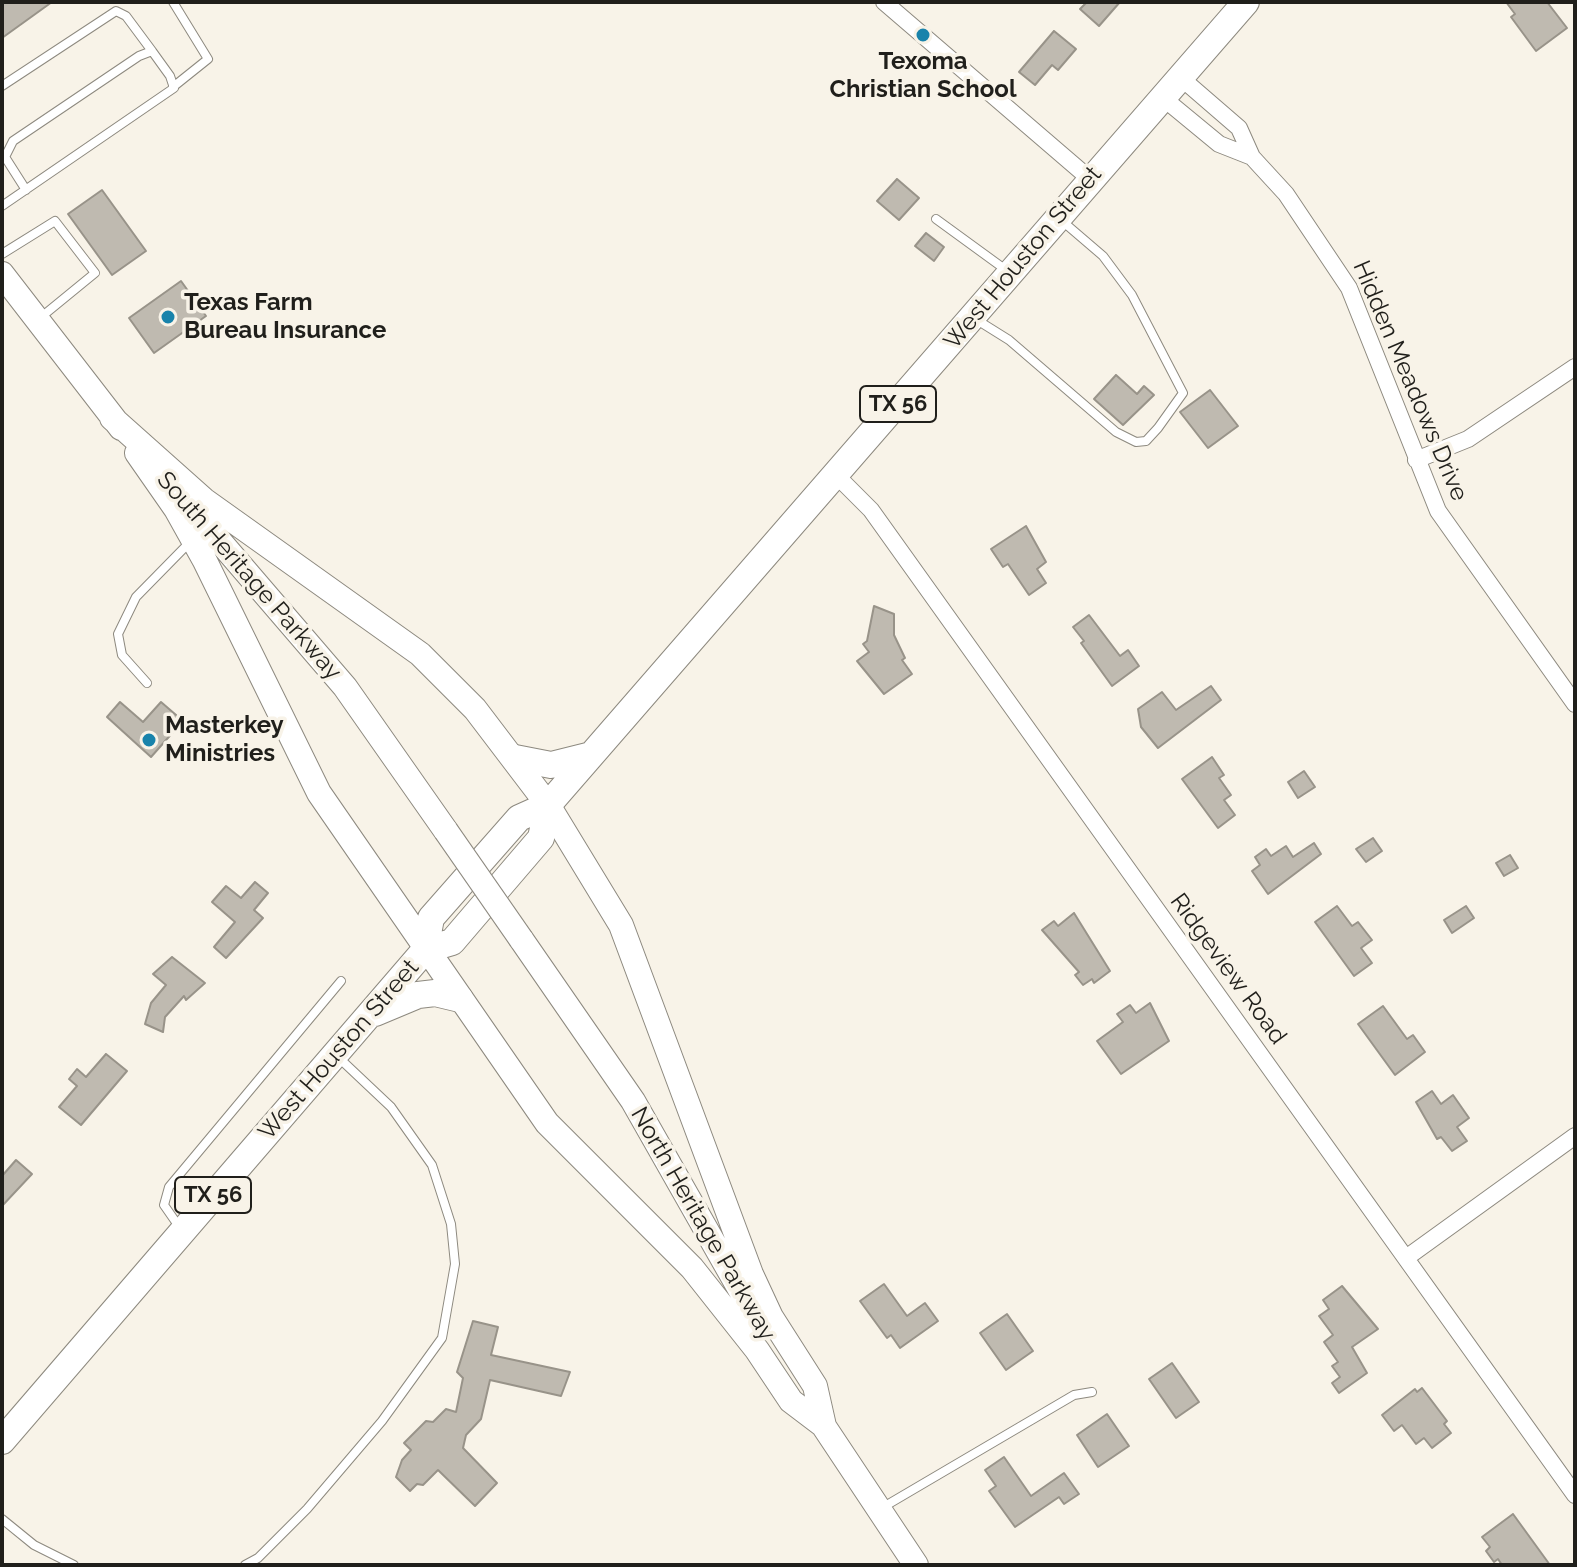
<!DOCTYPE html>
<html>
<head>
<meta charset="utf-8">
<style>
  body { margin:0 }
  #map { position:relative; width:1577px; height:1567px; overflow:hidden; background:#f8f3e8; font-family:Raleway,sans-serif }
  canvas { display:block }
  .frame { position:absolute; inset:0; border:4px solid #201f1b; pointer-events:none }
</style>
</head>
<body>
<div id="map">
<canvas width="1577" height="1567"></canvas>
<div class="frame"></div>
</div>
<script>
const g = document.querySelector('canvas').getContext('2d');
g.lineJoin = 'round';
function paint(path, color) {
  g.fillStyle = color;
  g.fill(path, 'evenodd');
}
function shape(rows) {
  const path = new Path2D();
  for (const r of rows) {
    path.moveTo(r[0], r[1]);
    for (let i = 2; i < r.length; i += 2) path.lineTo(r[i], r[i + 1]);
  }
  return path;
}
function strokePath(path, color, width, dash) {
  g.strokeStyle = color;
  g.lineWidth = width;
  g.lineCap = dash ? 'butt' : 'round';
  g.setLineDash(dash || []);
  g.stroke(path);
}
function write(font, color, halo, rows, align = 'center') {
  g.font = font + ' Raleway,sans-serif';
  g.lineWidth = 7;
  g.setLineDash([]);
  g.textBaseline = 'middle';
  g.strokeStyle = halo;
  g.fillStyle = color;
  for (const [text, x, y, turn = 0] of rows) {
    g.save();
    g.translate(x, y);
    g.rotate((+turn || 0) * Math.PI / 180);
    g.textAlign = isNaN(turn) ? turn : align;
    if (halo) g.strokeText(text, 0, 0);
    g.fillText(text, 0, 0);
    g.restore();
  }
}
const building = shape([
  [2,2,52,2,2,38,2,2],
  [1087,2,1120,2,1099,26,1080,9,1087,2],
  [1506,2,1547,2,1567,28,1536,51,1511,17,1515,14,1506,2],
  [1054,31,1076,49,1058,70,1052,65,1035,85,1019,72,1054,31],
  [897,179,919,198,899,220,877,201,897,179],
  [102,190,146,251,112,275,68,214,102,190],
  [926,233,944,247,934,261,915,246,926,233],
  [181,281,206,316,154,353,129,318,181,281],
  [1116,375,1137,394,1144,386,1154,395,1123,425,1094,399,1116,375],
  [1210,390,1238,426,1208,448,1180,412,1210,390],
  [1026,526,1046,562,1037,569,1046,583,1029,595,1008,564,1003,567,991,549,1026,526],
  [874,606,894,614,894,635,905,658,902,660,912,674,884,694,857,661,869,652,863,644,867,641,874,606],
  [1089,615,1120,656,1128,650,1139,666,1112,686,1081,643,1084,641,1073,627,1089,615],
  [1211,686,1221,700,1158,748,1141,727,1138,709,1162,692,1176,710,1211,686],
  [120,702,143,722,161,702,183,721,151,757,107,717,120,702],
  [1212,757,1224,775,1219,778,1231,795,1224,800,1235,815,1218,828,1182,779,1212,757],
  [1304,771,1315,787,1298,798,1288,782,1304,771],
  [1373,838,1382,851,1366,862,1356,849,1373,838],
  [1314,843,1321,854,1268,894,1252,871,1260,865,1255,857,1266,849,1271,856,1286,846,1293,857,1314,843],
  [1510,855,1518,868,1504,876,1496,863,1510,855],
  [255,882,268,893,254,910,263,918,226,958,214,947,235,922,212,902,226,886,241,898,255,882],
  [1337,906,1352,926,1358,922,1372,940,1361,948,1372,963,1354,976,1315,922,1337,906],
  [1466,906,1474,918,1452,933,1444,920,1466,906],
  [1074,913,1110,971,1094,983,1092,979,1083,985,1075,975,1079,972,1042,930,1054,921,1058,926,1074,913],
  [172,957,205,983,186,1000,184,996,165,1017,163,1032,145,1024,151,1003,166,985,153,974,172,957],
  [1150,1003,1169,1041,1121,1074,1097,1041,1123,1022,1117,1014,1130,1005,1136,1013,1150,1003],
  [1383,1006,1407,1039,1413,1035,1425,1052,1395,1075,1358,1024,1383,1006],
  [106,1054,127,1071,81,1125,59,1107,77,1086,69,1079,77,1069,86,1077,106,1054],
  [1432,1091,1441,1104,1453,1095,1469,1118,1457,1127,1467,1141,1452,1151,1441,1137,1437,1139,1416,1102,1432,1091],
  [16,1160,32,1174,2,1206,2,1176,16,1160],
  [884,1284,907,1316,925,1303,938,1321,900,1348,891,1335,887,1338,860,1301,884,1284],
  [1342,1286,1378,1329,1352,1347,1367,1373,1339,1393,1332,1383,1340,1377,1332,1366,1338,1362,1324,1342,1333,1335,1319,1316,1329,1309,1323,1300,1342,1286],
  [1007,1314,1033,1351,1006,1370,980,1333,1007,1314],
  [473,1321,498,1327,491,1355,570,1372,561,1396,490,1380,481,1419,466,1435,463,1448,497,1483,475,1506,438,1470,423,1485,417,1484,410,1491,396,1477,402,1460,411,1450,404,1443,426,1421,433,1422,446,1409,456,1412,463,1378,457,1372,473,1321],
  [1172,1363,1199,1402,1176,1418,1149,1379,1172,1363],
  [1422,1388,1447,1421,1444,1424,1451,1433,1432,1448,1424,1438,1416,1444,1402,1425,1394,1431,1382,1415,1415,1389,1417,1392,1422,1388],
  [1107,1414,1129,1446,1098,1467,1077,1435,1107,1414],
  [1004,1457,1031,1496,1064,1473,1079,1494,1064,1504,1059,1497,1015,1527,989,1491,996,1486,985,1470,1004,1457],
  [1513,1514,1550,1565,1502,1565,1498,1559,1494,1562,1486,1551,1490,1547,1482,1537,1513,1514]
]);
paint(building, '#bfbab0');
strokePath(building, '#989389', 2);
const lane = shape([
  [173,2,208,59,173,87],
  [2,86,116,11,126,16,152,51],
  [2,206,174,88,170,76,152,51,139,56,13,141,5,157,26,190],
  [936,219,1006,270],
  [2,254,55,221,95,273,40,318],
  [977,320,1009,340,1116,432,1136,442,1146,441,1158,428,1183,393,1132,295,1103,256,1061,220],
  [147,683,122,655,118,634,136,597,189,543],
  [180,1228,164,1205,169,1187,341,981],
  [880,1509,1074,1395,1092,1392],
  [2,1519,34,1545,74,1565],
  [245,1565,258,1558,307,1509,382,1421,442,1338,455,1264,451,1224,432,1165,391,1107,338,1057]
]);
const street = shape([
  [884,2,1090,179],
  [1180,77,1239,128,1252,157,1286,194,1349,288,1438,511,1575,704],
  [1162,97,1219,144,1252,157],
  [1416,460,1468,439,1575,367],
  [837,476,871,510,1575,1495],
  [1406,1258,1575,1136]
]);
const secondary = shape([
  [2,274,121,428],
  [112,418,204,500,420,654,475,709,548,805,621,925,751,1274,771,1317,815,1386,824,1426],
  [137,453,176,509,205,561,319,793,547,1123,692,1268,757,1350,791,1401,824,1426],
  [180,495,345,687,446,831],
  [521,939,633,1101,754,1314],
  [815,1413,916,1565]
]);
const primary = shape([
  [515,758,551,765,591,755],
  [425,950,452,942,541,838,548,805],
  [375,1013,418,995,435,993,460,999],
  [2,1441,425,950,431,918,519,818,548,805,1246,2]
]);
strokePath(lane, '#8d897f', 10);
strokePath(street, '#8d897f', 18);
strokePath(secondary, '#8d897f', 26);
strokePath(primary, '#8d897f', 28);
strokePath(lane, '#fff', 8);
strokePath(street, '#fff', 16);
strokePath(secondary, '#fff', 24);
strokePath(primary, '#fff', 26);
const secondaryBridge = shape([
  [446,831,521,939]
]);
strokePath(secondaryBridge, '#8d897f', 26, []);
strokePath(secondaryBridge, '#fff', 24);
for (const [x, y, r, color] of [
  [923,35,8,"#1983ab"],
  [168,317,8,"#1983ab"],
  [149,740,8,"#1983ab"]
]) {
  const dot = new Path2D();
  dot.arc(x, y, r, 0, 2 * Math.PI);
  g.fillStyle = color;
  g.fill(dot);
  strokePath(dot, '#f8f3e8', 3);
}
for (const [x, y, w] of [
  [898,404,76],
  [213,1195,76]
]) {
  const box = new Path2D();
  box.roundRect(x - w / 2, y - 18, w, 36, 6);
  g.fillStyle = '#f8f3e8';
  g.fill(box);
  strokePath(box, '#201f1b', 2);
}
write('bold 22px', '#201f1b', null, [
  ["TX 56",898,404],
  ["TX 56",213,1195]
]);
write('bold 24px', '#201f1b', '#f8f3e8', [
  ["Texoma",923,62,"center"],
  ["Christian School",923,90,"center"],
  ["Texas Farm",184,303],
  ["Bureau Insurance",184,331],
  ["Masterkey",165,726],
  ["Ministries",165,754]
], 'left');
write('24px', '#201f1b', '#f8f3e8', [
  ["West Houston Street",1023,258,-50],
  ["Hidden Meadows Drive",1410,381,67],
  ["South Heritage Parkway",249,576,49],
  ["Ridgeview Road",1228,969,54],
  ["West Houston Street",339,1050,-49],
  ["North Heritage Parkway",703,1224,60]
]);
</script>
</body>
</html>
